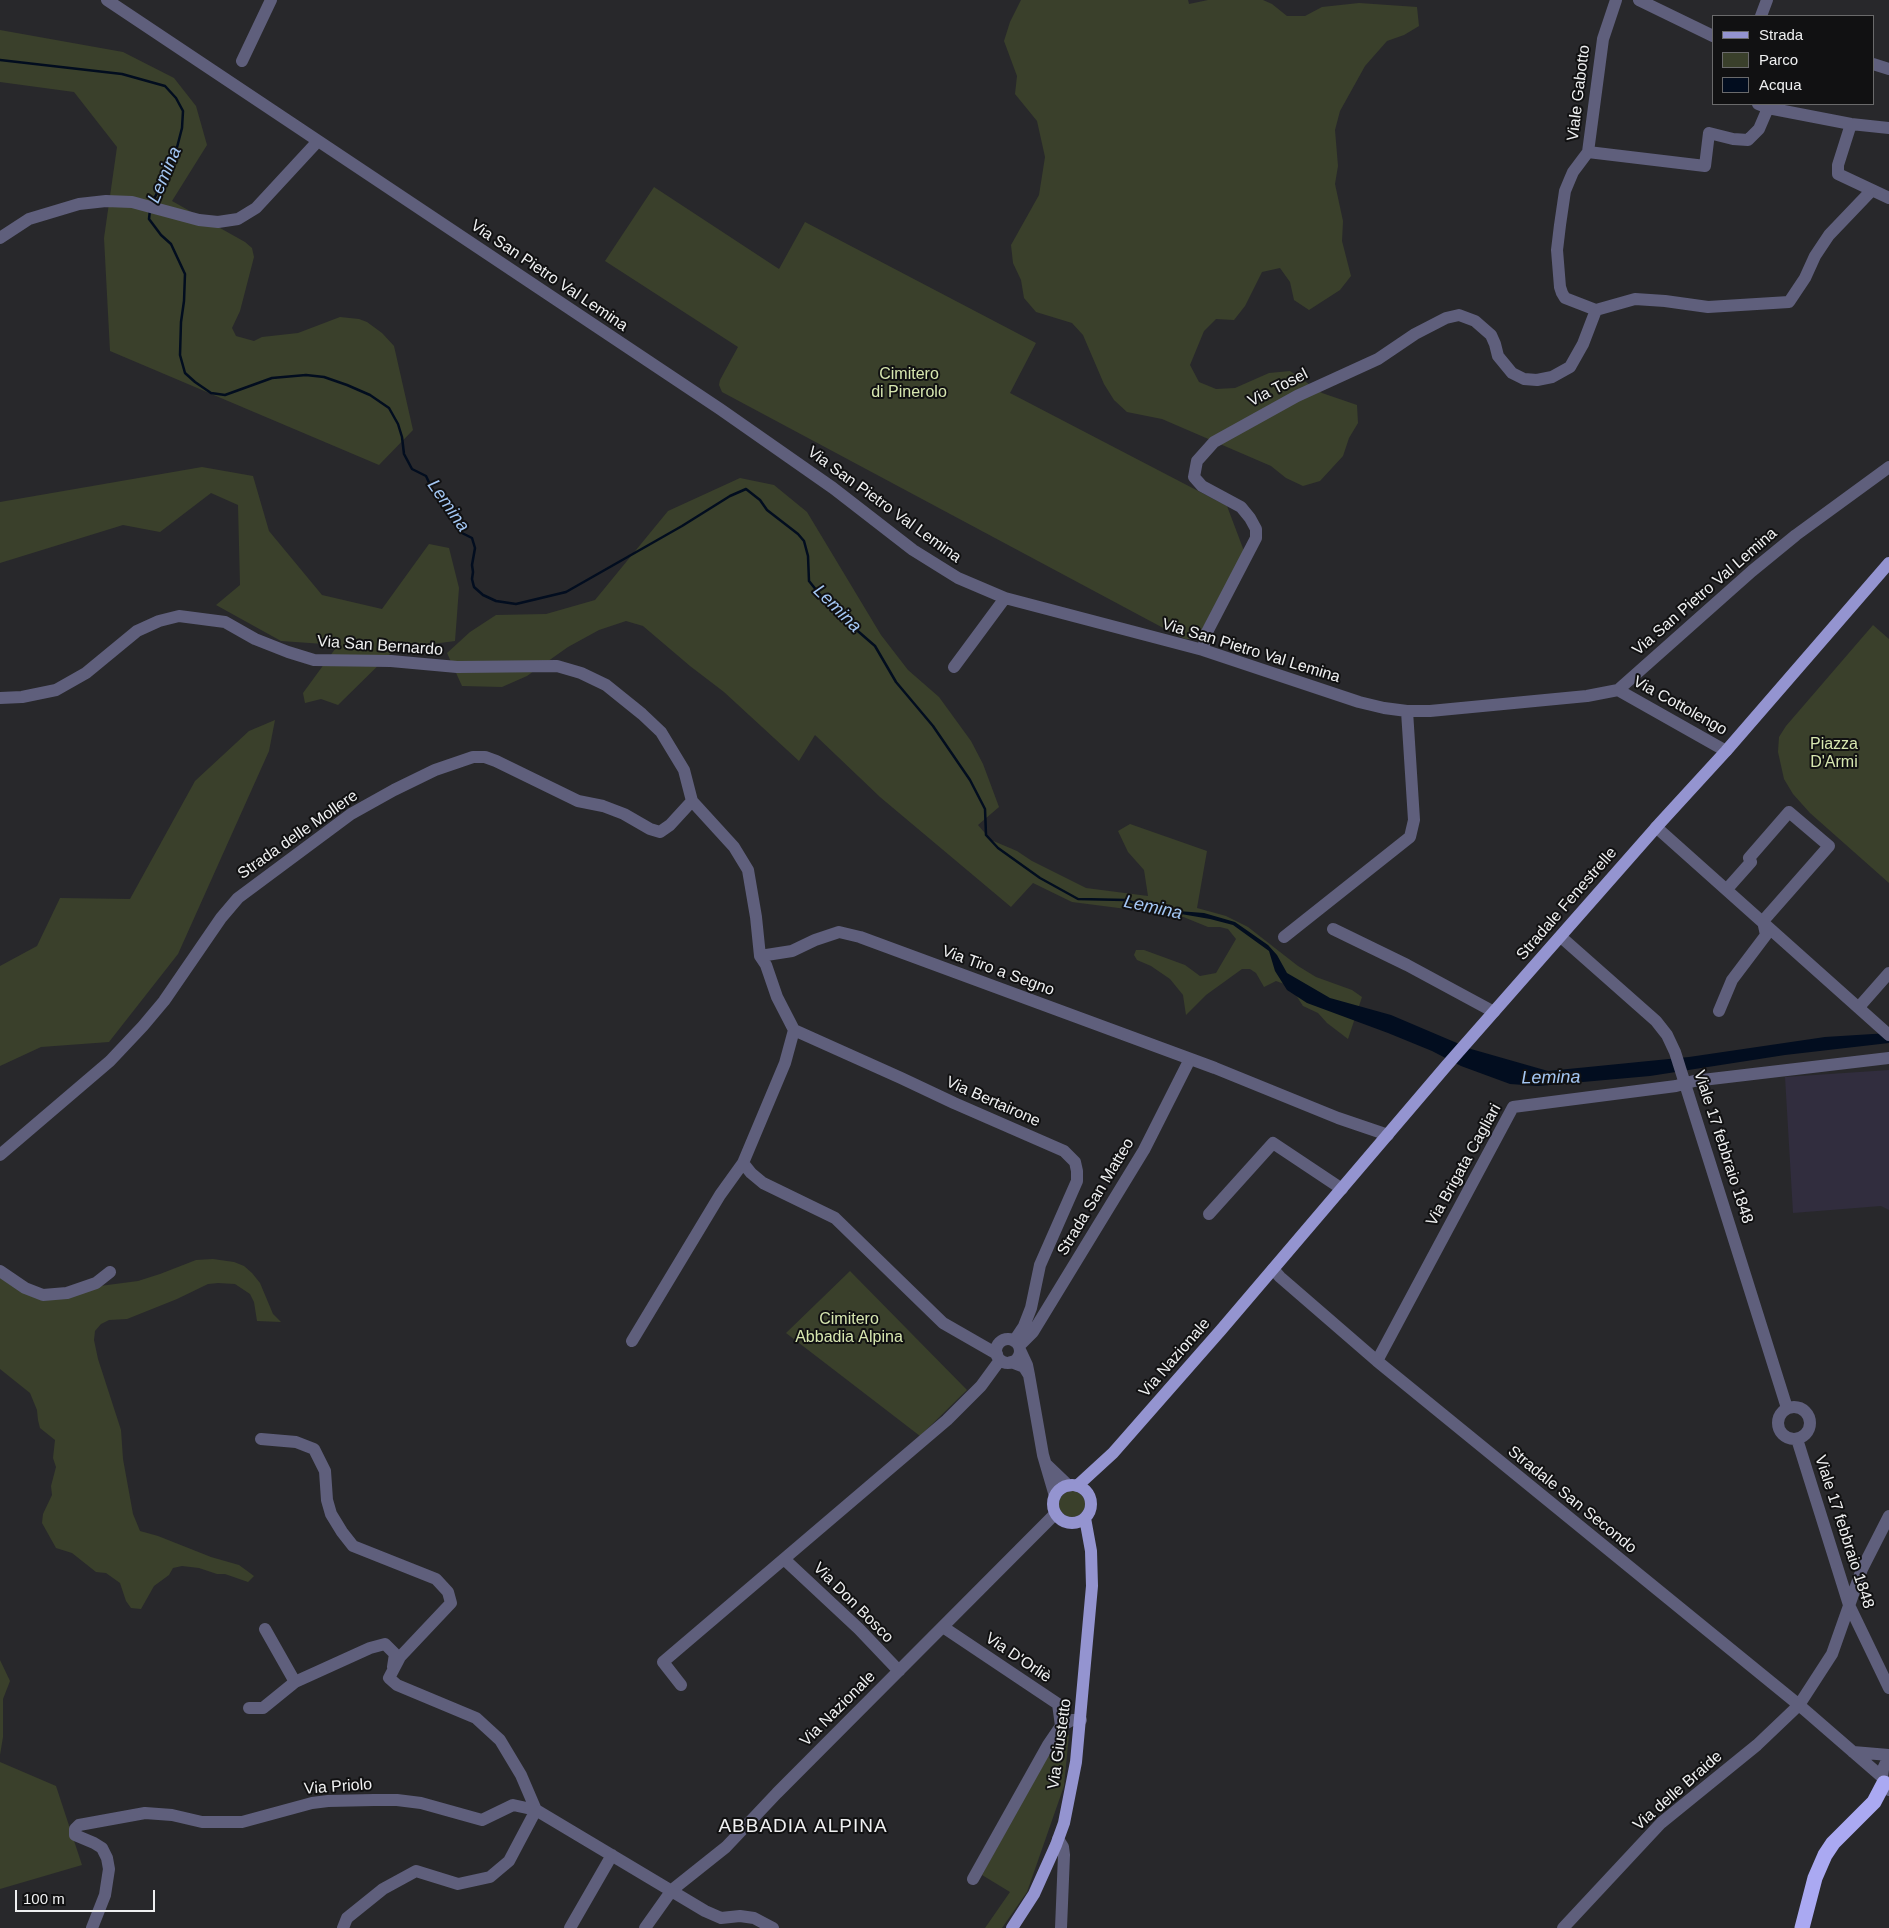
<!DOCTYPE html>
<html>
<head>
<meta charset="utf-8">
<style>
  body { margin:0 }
  #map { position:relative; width:1889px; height:1928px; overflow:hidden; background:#28282b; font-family:Helvetica,sans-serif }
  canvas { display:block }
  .legend { position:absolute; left:1712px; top:15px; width:162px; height:90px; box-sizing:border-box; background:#111112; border:1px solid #6a6a6b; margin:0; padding:6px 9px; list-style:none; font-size:15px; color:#eff0f1 }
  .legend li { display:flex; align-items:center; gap:10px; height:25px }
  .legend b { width:25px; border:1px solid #6a6a6b }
  .scale { position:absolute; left:15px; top:1890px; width:140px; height:22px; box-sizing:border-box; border:2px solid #eff0f1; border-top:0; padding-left:6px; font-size:15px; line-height:18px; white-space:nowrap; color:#eff0f1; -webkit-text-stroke:4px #111112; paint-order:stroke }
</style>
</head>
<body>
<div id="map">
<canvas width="1889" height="1928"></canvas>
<ul class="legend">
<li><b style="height:6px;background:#9494d0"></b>Strada</li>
<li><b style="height:14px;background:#3a402b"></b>Parco</li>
<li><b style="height:14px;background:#020d1f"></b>Acqua</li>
</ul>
<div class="scale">100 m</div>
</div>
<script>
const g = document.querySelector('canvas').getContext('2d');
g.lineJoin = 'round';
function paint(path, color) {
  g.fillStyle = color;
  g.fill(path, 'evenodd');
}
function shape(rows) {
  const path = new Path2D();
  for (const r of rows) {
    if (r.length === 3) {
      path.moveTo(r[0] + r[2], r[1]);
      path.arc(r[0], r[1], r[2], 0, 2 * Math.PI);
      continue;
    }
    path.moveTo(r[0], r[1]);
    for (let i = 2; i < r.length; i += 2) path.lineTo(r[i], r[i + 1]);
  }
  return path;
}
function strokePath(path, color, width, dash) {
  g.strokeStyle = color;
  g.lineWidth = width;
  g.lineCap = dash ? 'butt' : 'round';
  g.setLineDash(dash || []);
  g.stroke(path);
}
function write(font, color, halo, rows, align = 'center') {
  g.font = font + ' Helvetica,sans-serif';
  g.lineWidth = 4;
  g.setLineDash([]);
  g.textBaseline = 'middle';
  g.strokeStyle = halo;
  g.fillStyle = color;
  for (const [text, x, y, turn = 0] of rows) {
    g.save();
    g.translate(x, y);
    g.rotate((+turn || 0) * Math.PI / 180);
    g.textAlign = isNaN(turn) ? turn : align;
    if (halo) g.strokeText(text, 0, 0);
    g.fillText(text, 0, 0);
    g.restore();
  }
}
paint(shape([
  [1889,1070,1889,1210,1881,1206,1793,1213,1785,1077]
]), '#312d3e');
paint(shape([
  [1021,0,1188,0,1189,4,1208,0,1263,0,1272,4,1287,16,1305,16,1322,7,1359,3,1417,7,1419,26,1404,35,1387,41,1365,66,1340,111,1335,130,1338,166,1335,184,1343,221,1342,241,1351,276,1340,290,1309,310,1294,300,1290,282,1280,268,1262,272,1245,306,1234,320,1216,319,1204,331,1190,365,1199,382,1216,389,1235,388,1269,373,1290,371,1322,393,1357,405,1358,423,1349,438,1343,456,1320,481,1303,486,1286,478,1271,466,1162,419,1127,412,1114,400,1104,384,1083,335,1072,323,1036,312,1024,298,1021,280,1013,263,1011,245,1039,195,1045,157,1037,121,1015,94,1017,76,1004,41,1010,22],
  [0,30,123,52,174,78,196,106,207,145,172,201,245,242,252,248,254,257,240,311,232,328,236,336,254,341,262,337,298,333,340,317,359,319,367,322,382,333,394,346,413,430,379,465,110,351,104,238,117,147,74,92,0,82],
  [654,187,779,269,805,222,1036,343,1010,393,1227,506,1244,551,1198,637,1192,639,1185,639,1167,630,722,392,719,385,720,380,738,347,605,261],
  [202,467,253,476,269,531,322,595,382,609,429,544,449,548,459,588,455,641,395,649,338,705,321,699,305,703,303,693,338,645,281,641,216,605,240,585,238,505,211,493,160,532,123,525,0,563,0,502],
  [740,478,774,485,807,512,881,635,908,670,939,697,971,741,983,764,999,807,978,825,991,840,1017,851,1032,861,1086,888,1148,896,1144,870,1128,852,1118,831,1130,824,1207,851,1197,908,1226,916,1248,927,1298,966,1316,977,1352,990,1362,997,1348,1039,1327,1023,1318,1013,1303,1006,1290,986,1276,981,1264,987,1256,973,1250,969,1242,969,1206,995,1186,1015,1183,995,1170,979,1151,966,1137,960,1134,955,1136,950,1144,950,1185,965,1200,976,1216,973,1236,939,1228,929,1220,927,1208,927,1181,916,1072,902,1033,883,1011,907,880,797,815,735,799,761,724,692,690,666,643,626,626,621,599,630,568,647,527,676,502,687,462,686,447,653,470,632,496,615,546,614,595,600,668,511],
  [1873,625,1889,639,1889,883,1810,813,1793,794,1784,779,1778,752,1779,737,1786,726],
  [275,720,269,751,178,954,109,1042,41,1047,0,1066,0,966,37,946,60,898,130,899,195,781,249,731],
  [213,1259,234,1262,244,1266,252,1273,260,1283,273,1314,281,1322,257,1321,254,1302,250,1294,235,1284,218,1283,208,1284,177,1299,127,1319,109,1320,101,1324,95,1331,94,1340,98,1359,121,1430,123,1459,133,1514,140,1531,158,1536,211,1557,239,1565,254,1576,248,1582,225,1574,217,1574,199,1568,182,1566,173,1568,169,1575,154,1586,141,1609,131,1608,126,1601,120,1583,106,1573,96,1572,72,1553,56,1548,42,1523,43,1514,52,1495,51,1486,56,1467,53,1458,55,1440,40,1428,38,1420,37,1410,30,1393,0,1369,0,1277,22,1292,100,1286,138,1281,160,1274,196,1260],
  [850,1271,967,1390,920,1436,786,1333],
  [1072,1504,13],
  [0,1660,10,1681,3,1699,3,1737,0,1755],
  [1058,1735,1069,1735,1064,1786,1027,1892,1002,1928,985,1928,1010,1892,982,1875],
  [0,1762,56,1786,82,1865,0,1889]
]), '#3a402b');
paint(shape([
  [1152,909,1204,913,1235,922,1268,945,1277,955,1287,973,1330,998,1391,1015,1471,1049,1548,1071,1689,1057,1825,1037,1889,1033,1889,1043,1785,1055,1650,1076,1538,1086,1510,1084,1461,1066,1432,1051,1388,1033,1307,1003,1287,990,1275,971,1269,951,1233,925,1210,919]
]), '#020d1f');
strokePath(shape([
  [0,60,122,74,165,86,176,98,183,111,182,128,174,159,152,203],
  [150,210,149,219,161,235,171,244,185,274,184,301,181,322,180,355,185,373,195,382,211,393,225,395,272,378,306,375,324,377,347,385,370,395,389,408,398,424,402,437,404,454,412,469,426,476,433,491,442,505,457,515,462,533,472,538,475,548,472,565,473,572,472,579,474,587,483,595,496,601,516,604,566,592,682,526,730,496,746,489,760,500,767,510,798,534,804,541,808,556,809,581,829,606,875,646,896,682,933,726,970,780,985,809,986,835,998,848,1040,878,1078,899,1126,900,1155,910]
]), '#020d1f', 2.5);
strokePath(shape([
  [107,0,720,409,833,488,913,550,958,578,1005,598,1203,650,1359,702,1384,708,1407,711,1430,711,1587,696,1618,690,1752,571,1796,535,1889,467],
  [1639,0,1713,36],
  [1761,16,1767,0],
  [242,61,271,0],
  [1873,64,1889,69],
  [1758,104,1768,108,1851,124,1889,128],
  [1851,124,1838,165,1838,174,1889,198],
  [1588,152,1705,166,1709,133,1733,139,1748,140,1759,129,1768,108],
  [0,238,29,219,79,204,106,201,132,202,199,220,218,222,238,219,256,208,318,141],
  [1596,310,1635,299,1665,301,1708,307,1789,302,1805,278,1815,256,1829,235,1872,190],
  [1203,650,1206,634,1256,538,1256,529,1250,518,1241,507,1202,486,1194,477,1197,461,1214,442,1297,396,1378,359,1415,334,1446,318,1459,315,1475,321,1491,335,1495,344,1498,356,1512,373,1524,379,1537,380,1552,377,1570,367,1583,344,1596,310,1565,298,1562,293,1560,287,1557,250,1560,225,1565,191,1570,179,1573,172,1588,152,1603,39,1616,0],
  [954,667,1005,598],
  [1618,690,1726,751],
  [0,698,22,697,56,690,86,673,137,631,159,621,179,616,225,622,255,639,288,652,314,660,391,661,457,667,557,666,581,673,606,685,642,714,661,732,684,770,692,801],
  [692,801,734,847,748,870,756,917,760,956,792,951,815,940,839,932,860,937,1215,1068,1338,1118,1388,1135],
  [1656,827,1889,1035],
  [1333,929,1407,965,1494,1012],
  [1284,937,1410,837,1414,820,1407,711],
  [1561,937,1656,1021,1667,1035,1675,1052,1787,1408],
  [760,956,766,965,777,997,794,1030,901,1078,954,1103,1064,1151,1075,1162,1077,1171,1077,1181,1040,1265,1031,1308,1024,1326,1014,1341],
  [1859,1007,1889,973],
  [1719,1011,1732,980,1766,935,1763,921,1829,846,1789,812,1749,858,1751,862,1727,889],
  [794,1030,785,1063,743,1163,751,1173,763,1183,835,1218,943,1323,997,1354],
  [0,1155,110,1061,143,1026,164,1001,221,918,238,898,351,814,394,790,435,770,473,757,485,757,496,761,578,801,603,806,624,814,650,829,660,832,670,825,692,801],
  [1209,1214,1273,1143,1342,1189],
  [1273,1269,1280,1277,1377,1361,1799,1705,1882,1777],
  [0,1271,25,1288,43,1295,67,1293,96,1283,110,1272],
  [1008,1351,12],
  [632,1341,720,1195,743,1163],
  [1019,1346,1033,1332,1144,1150,1190,1059],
  [1377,1361,1513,1107,1676,1086,1694,1081,1889,1058],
  [1011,1362,1024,1367,1029,1375,1027,1365,1020,1350],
  [1029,1375,1043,1455,1055,1496],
  [1794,1423,16],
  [261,1439,296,1442,314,1449,325,1471,327,1500,331,1514,342,1532,353,1546,436,1579,448,1592,451,1603,400,1657,389,1678,397,1685,476,1718,500,1740,521,1775,536,1810,509,1861,490,1877,458,1884,416,1871,383,1889,347,1918,343,1928],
  [1797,1439,1849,1605,1889,1688],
  [1046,1464,1069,1486],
  [784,1559,859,1629,899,1671],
  [943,1627,1058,1704,1061,1726],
  [265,1629,295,1682,370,1648,385,1644,395,1654,393,1667],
  [681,1685,663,1662,947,1420,981,1386,1000,1360],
  [249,1708,263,1708,295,1682],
  [1853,1752,1889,1755],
  [1889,1756,1883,1769,1882,1777,1889,1790],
  [1058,1839,1063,1847,1064,1855,1061,1928],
  [973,1879,1048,1745,1061,1726,1072,1720,1081,1720],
  [92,1928,105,1895,109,1869,107,1858,102,1848,94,1843,75,1835,75,1829,79,1825,145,1813,172,1815,202,1822,242,1822,312,1803,328,1801,374,1800,397,1800,421,1803,482,1820,513,1805,536,1810,705,1911,721,1918,740,1916,754,1918,773,1928],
  [570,1928,612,1855],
  [645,1928,672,1890,726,1847,777,1793,1055,1514],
  [1563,1928,1661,1823,1757,1745,1799,1705,1832,1654,1862,1569,1889,1516]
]), '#5f5f7c', 12);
strokePath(shape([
  [1072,1504,19],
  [1077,1486,1113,1453,1221,1330,1447,1065,1660,823,1726,751,1889,563],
  [1012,1928,1034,1894,1056,1845,1064,1823,1076,1762,1092,1586,1091,1551,1085,1518]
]), '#9494d0', 12);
strokePath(shape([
  [1802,1928,1815,1878,1825,1855,1833,1843,1874,1802,1884,1783]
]), '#aaa9f2', 15);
write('16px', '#eff0f1', '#111112', [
  ["Viale Gabotto",1579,93,-83],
  ["Via San Pietro Val Lemina",549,276,34],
  ["Via Tosel",1278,388,-27],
  ["Via San Pietro Val Lemina",884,505,36],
  ["Via San Pietro Val Lemina",1705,592,-41],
  ["Via San Bernardo",380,646,4],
  ["Via San Pietro Val Lemina",1251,651,17],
  ["Via Cottolengo",1680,706,29],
  ["Strada delle Mollere",298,835,-35],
  ["Stradale Fenestrelle",1567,904,-49],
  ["Via Tiro a Segno",998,971,20],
  ["Via Bertairone",993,1102,24],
  ["Viale 17 febbraio 1848",1723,1147,72],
  ["Via Brigata Cagliari",1464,1165,-61],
  ["Strada San Matteo",1096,1197,-59],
  ["Via Nazionale",1175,1358,-49],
  ["Stradale San Secondo",1572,1500,39],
  ["Viale 17 febbraio 1848",1844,1532,72],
  ["Via Don Bosco",853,1603,45],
  ["Via D'Orliè",1018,1658,34],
  ["Via Nazionale",838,1709,-45],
  ["Via Giustetto",1060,1744,-82],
  ["Via Priolo",338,1787,-4],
  ["Via delle Braide",1678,1791,-41]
]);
write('16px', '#d7e7b0', '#111112', [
  ["Cimitero",909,375],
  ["di Pinerolo",909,393],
  ["Piazza",1834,745],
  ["D'Armi",1834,763],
  ["Cimitero",849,1320],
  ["Abbadia Alpina",849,1338]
]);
write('italic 18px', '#a4c7f4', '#111112', [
  ["Lemina",165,175,-67],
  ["Lemina",448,506,55],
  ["Lemina",837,609,45],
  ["Lemina",1153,908,12],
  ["Lemina",1551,1078,-1]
]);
g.letterSpacing = '1px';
write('19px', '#eff0f1', '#111112', [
  ["ABBADIA ALPINA",803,1827]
]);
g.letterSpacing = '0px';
</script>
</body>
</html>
